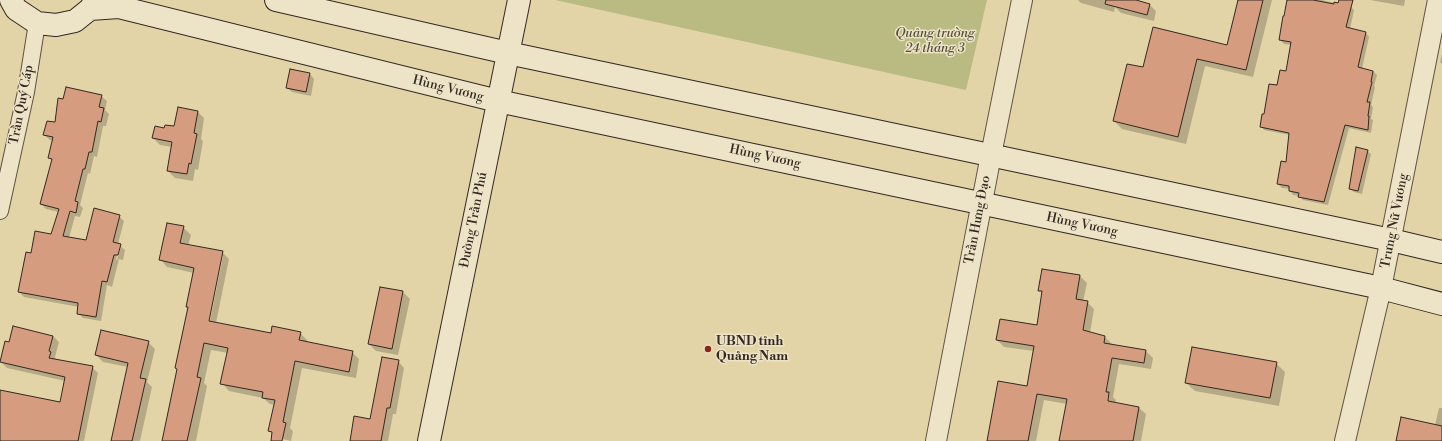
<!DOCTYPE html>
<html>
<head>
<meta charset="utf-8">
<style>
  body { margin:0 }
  canvas { display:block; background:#e3d4a7 }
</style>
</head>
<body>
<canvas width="1442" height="441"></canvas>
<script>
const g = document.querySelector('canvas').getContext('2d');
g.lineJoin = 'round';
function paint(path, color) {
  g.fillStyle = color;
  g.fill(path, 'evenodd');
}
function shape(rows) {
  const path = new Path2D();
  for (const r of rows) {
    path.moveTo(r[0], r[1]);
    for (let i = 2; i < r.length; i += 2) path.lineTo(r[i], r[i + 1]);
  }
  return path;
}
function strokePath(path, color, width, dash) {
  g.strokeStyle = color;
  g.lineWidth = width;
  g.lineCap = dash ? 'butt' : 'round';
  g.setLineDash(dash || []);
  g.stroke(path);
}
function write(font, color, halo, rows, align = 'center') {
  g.font = font + ' "Libre Bodoni",serif';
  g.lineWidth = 3;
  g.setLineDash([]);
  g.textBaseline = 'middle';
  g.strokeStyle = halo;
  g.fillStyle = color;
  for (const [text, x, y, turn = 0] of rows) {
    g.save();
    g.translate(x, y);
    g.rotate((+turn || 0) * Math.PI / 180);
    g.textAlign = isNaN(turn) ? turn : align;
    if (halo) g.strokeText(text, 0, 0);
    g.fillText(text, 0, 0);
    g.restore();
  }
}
paint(shape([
  [555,0,987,0,966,90]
]), '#b9bb83');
paint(shape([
  [1078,0,1132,0,1150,5,1156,11,1154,21,1121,13,1115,7,1114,12,1081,3],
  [1240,0,1272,0,1253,77,1205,66,1186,144,1122,129,1114,121,1144,68,1228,46],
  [1288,0,1322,0,1351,7,1354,10,1350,29,1366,33,1369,37,1362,69,1373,71,1377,75,1374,86,1375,87,1371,105,1373,107,1371,119,1373,120,1371,133,1349,128,1328,205,1303,200,1299,196,1293,195,1290,191,1290,189,1282,188,1278,184,1287,163,1290,135,1264,130,1261,126,1278,86,1287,72,1291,45,1284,44,1280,40],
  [1370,0,1405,0,1404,6],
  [1442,54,1442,64,1440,62],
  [310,74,314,79,311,96,292,92,287,88],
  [101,96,107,101,105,110,109,114,106,126,103,126,97,157,94,156,90,174,88,173,80,205,83,208,80,217,75,216,69,238,87,241,119,216,124,221,118,244,125,250,123,260,119,259,112,287,107,285,101,321,83,318,78,313,79,307,24,297,19,292,31,254,52,235,59,212,46,209,41,204,53,161,49,158,53,141,50,140,44,135,56,124],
  [119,247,121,247,117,260,116,260],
  [198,112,204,118,201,139,203,141,198,170,195,169,193,181,175,178,168,171,172,147,160,145,153,138,165,129,175,128],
  [1367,151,1371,154,1362,194,1354,192,1350,189],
  [183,227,191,235,188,246,222,252,229,259,216,323,272,334,300,333,307,340,307,343,352,352,359,359,356,378,302,368,290,428,293,431,291,441,278,438,270,431,275,405,270,404,263,398,229,391,222,383,228,353,211,350,204,383,207,386,196,441,163,441,178,369,188,308,187,306,194,273,167,267,160,259],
  [221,256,223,256,209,326,207,325],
  [1080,276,1087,283,1083,302,1087,302,1094,309,1090,333,1105,337,1112,344,1111,345,1146,351,1153,358,1151,369,1119,364,1113,397,1116,400,1115,403,1139,408,1146,414,1141,441,1060,441,1067,404,1044,400,1036,441,988,441,1027,387,1034,351,1004,347,997,340,1038,326,1043,294,1039,290],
  [381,288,403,292,410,299,398,355,376,351,369,344],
  [53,336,59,342,55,357,56,360,92,367,98,373,84,441,0,441,0,391,61,403,65,381,7,368,1,362],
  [148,342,155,349,147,382,152,387,140,441,112,441,128,367,103,362,96,355],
  [398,361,404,368,396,414,393,414,388,441,351,441,371,420],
  [1276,363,1285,372,1279,406,1195,391,1186,383],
  [1439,408,1442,408,1442,441,1397,441,1435,425]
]), '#0003');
const building = shape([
  [1106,0,1136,0,1150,4,1147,15,1105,4,1106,0],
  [1238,0,1263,0,1246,70,1197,59,1178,137,1113,121,1127,64,1143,67,1153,27,1227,45,1238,0],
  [1287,0,1313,0,1334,4,1334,2,1338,3,1339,0,1353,0,1346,27,1366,32,1358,67,1373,71,1371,82,1372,82,1367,102,1370,102,1368,116,1369,116,1368,130,1345,125,1324,202,1298,197,1299,193,1289,191,1289,186,1277,184,1281,161,1286,162,1289,133,1260,127,1262,114,1264,114,1269,84,1277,85,1280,70,1286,71,1291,42,1279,40,1283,16,1284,16,1287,0],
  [290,69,310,73,306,92,286,88,290,69],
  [66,87,102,95,99,107,104,108,101,122,98,121,92,152,89,152,85,169,83,169,75,201,78,202,76,213,70,211,63,236,86,240,94,208,120,215,113,242,121,244,118,255,114,255,107,282,102,281,96,317,77,314,78,303,18,292,26,252,31,253,35,231,51,234,59,209,40,204,52,159,48,158,53,137,43,135,47,121,55,122,58,98,63,99,66,87],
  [178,107,198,111,194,133,197,134,191,164,189,163,187,174,167,171,172,142,152,138,155,126,164,128,165,125,174,126,178,107],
  [1356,147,1368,150,1358,191,1349,189,1356,147],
  [167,223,184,226,180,243,223,251,209,321,271,333,272,326,301,332,299,340,353,351,349,372,295,361,283,422,286,423,282,441,271,441,272,432,268,431,275,400,262,398,263,392,220,384,228,348,204,343,197,377,201,378,187,441,162,441,177,369,175,368,188,307,186,307,194,268,159,260,167,223],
  [1042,269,1080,275,1076,299,1088,301,1083,330,1105,336,1104,343,1146,350,1144,363,1112,358,1106,392,1109,392,1108,401,1139,407,1133,441,1059,441,1067,399,1037,394,1028,441,987,441,998,381,1027,386,1034,346,996,340,1000,319,1037,325,1042,291,1038,291,1042,269],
  [380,287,403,291,392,349,368,344,380,287],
  [13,326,53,336,49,351,51,352,49,358,93,366,78,441,0,441,0,390,60,402,65,377,0,362,5,341,9,342,13,326],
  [101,330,149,341,140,378,146,379,132,441,111,441,128,363,95,355,101,330],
  [1192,347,1277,362,1270,398,1185,383,1192,347],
  [382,357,399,360,390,408,387,408,381,441,350,441,354,416,370,419,382,357],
  [1401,417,1442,426,1442,441,1396,441,1401,417]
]);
paint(building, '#d59c7f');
strokePath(building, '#332822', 1);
const minor = shape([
  [0,211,26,92,37,23]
]);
const tertiary = shape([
  [936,441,991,155,1022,0],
  [1345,441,1381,288,1438,0]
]);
const secondary = shape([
  [11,0,16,9,37,23,56,25,75,21,90,9,96,0],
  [276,0,508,53,1391,240,1442,252],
  [90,9,119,7,498,101,1381,288,1442,304],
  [429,441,519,0]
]);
strokePath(minor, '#5f5343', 18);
strokePath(tertiary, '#5f5343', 22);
strokePath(secondary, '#332822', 24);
strokePath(minor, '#ede3c6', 16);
strokePath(tertiary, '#ede3c6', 20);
strokePath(secondary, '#ede3c6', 22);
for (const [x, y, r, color] of [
  [708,349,4,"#8f2418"]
]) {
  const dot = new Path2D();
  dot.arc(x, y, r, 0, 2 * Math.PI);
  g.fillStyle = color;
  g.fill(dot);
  strokePath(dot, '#ede3c6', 1.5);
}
write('italic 13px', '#544d3a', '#ede3c6', [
  ["Quảng trường",935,34],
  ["24 tháng 3",935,49]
]);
write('13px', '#332822', '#ede3c6', [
  ["Hùng Vương",448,89,14],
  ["Trần Quý Cáp",22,105,-79],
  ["Hùng Vương",765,157,12],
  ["Đường Trần Phú",474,220,-79],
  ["Trần Hưng Đạo",978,220,-79],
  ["Trưng Nữ Vương",1395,221,-79],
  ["Hùng Vương",1082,225,12]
]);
write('bold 13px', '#332822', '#ede3c6', [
  ["UBND tỉnh",716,342],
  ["Quảng Nam",716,357]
], 'left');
</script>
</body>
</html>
